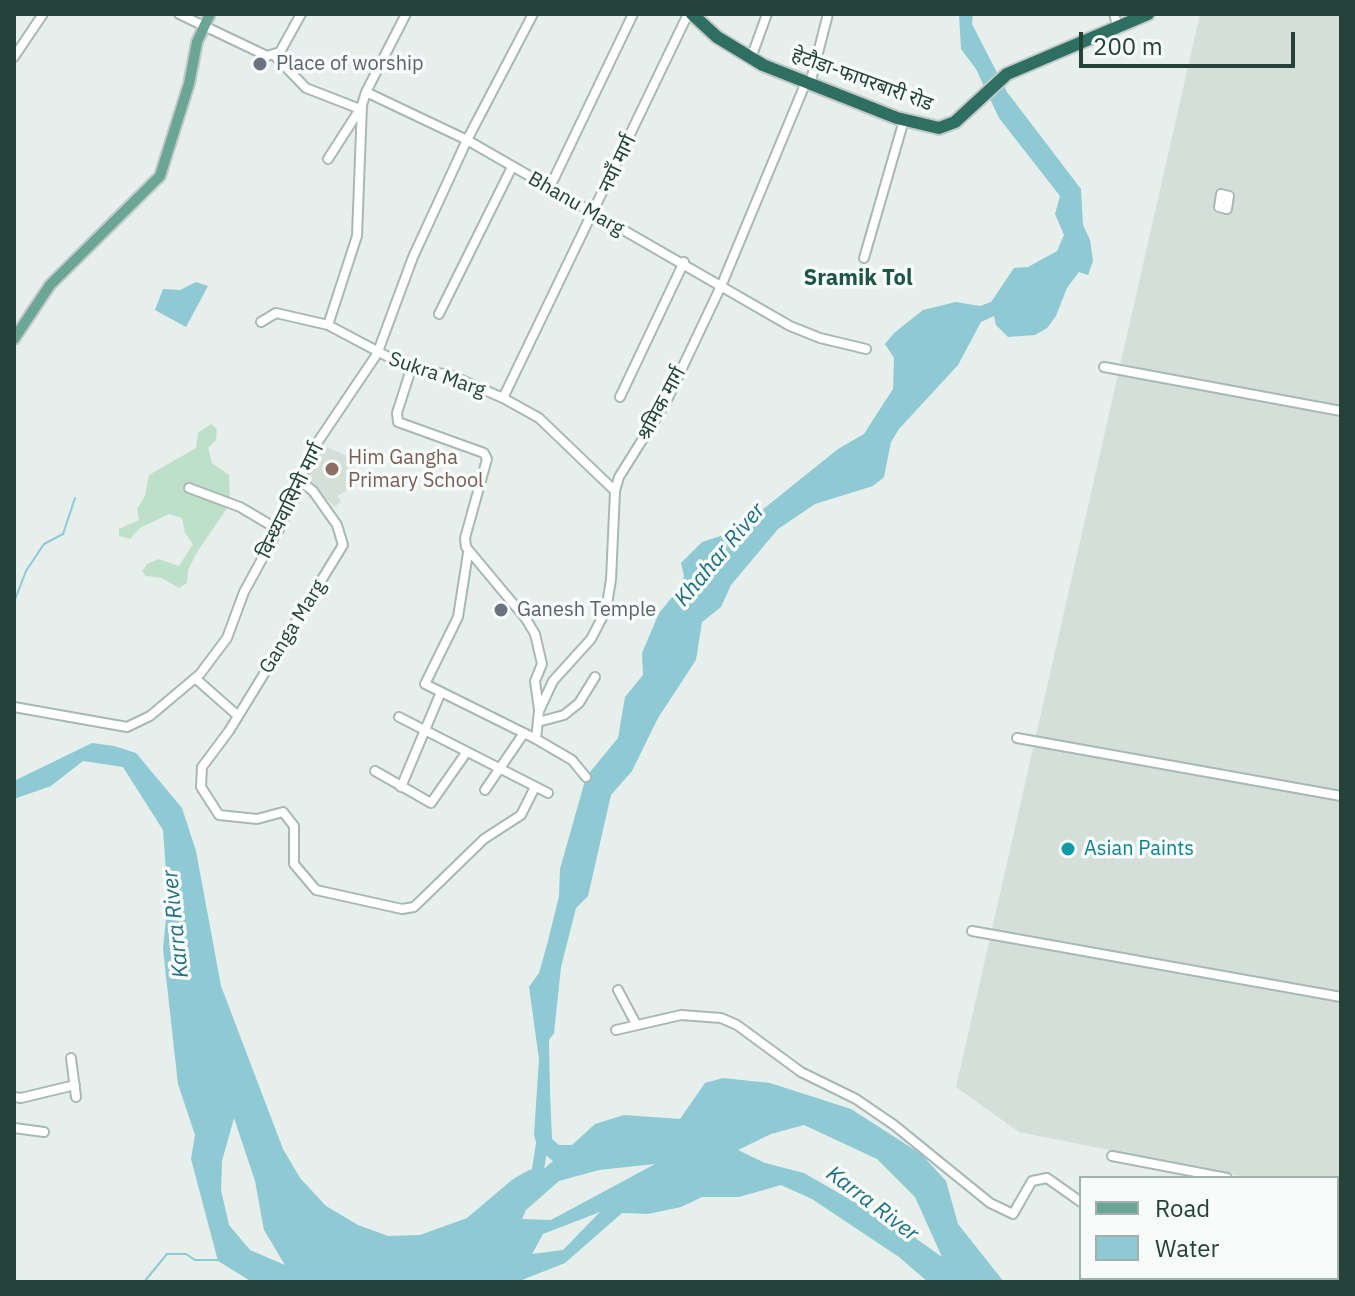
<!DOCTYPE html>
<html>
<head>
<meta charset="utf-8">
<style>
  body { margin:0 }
  #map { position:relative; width:1355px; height:1296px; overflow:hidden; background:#e6efeb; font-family:"IBM Plex Sans",sans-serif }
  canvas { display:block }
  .frame { position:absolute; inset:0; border:16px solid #24423a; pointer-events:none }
  .legend { position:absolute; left:1079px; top:1176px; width:260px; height:104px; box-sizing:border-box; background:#f7fbf9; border:2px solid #a3b1ad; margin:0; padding:10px 14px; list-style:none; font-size:24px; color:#24423a }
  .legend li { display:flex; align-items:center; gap:16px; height:40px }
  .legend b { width:40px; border:2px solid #a3b1ad }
  .scale { position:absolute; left:1079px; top:32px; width:216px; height:36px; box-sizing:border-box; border:4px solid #24423a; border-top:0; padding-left:10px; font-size:24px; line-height:28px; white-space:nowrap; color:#24423a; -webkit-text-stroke:6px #f7fbf9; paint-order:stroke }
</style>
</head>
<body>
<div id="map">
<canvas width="1355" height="1296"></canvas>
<div class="frame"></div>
<ul class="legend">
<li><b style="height:10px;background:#6aa596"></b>Road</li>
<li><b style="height:22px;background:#8ec9d4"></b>Water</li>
</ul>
<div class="scale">200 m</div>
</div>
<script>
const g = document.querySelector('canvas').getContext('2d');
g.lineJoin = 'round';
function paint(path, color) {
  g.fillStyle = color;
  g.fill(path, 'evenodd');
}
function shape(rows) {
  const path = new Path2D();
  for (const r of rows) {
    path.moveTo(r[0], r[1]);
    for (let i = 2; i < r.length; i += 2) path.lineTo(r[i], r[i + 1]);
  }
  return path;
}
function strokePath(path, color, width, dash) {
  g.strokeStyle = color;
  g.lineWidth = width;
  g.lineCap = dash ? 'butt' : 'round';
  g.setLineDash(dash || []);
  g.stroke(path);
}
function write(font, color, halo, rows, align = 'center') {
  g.font = font + ' "IBM Plex Sans","Noto Sans Devanagari",sans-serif';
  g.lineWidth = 7;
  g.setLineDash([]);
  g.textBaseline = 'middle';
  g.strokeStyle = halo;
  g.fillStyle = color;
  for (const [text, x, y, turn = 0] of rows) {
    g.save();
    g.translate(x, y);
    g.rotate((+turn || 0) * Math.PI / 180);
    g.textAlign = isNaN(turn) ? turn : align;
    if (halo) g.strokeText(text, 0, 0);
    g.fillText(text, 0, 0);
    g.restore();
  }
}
paint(shape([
  [1200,14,1341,14,1341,1196,1337,1196,1337,1178,1250,1178,1019,1132,956,1087],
  [320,444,357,460,346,491,337,496,341,501,335,507,305,478]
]), '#d4dfda');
paint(shape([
  [211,424,217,429,216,440,208,448,212,463,229,475,230,504,197,552,188,570,187,583,179,588,162,578,146,576,142,571,147,564,159,559,179,566,193,544,185,533,182,518,169,514,140,528,130,539,119,536,119,529,139,520,137,509,145,496,149,475,196,448,198,433]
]), '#bfe0c8');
paint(shape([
  [959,14,973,14,972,24,1007,92,1081,189,1083,225,1090,240,1093,261,1088,275,1079,272,1067,288,1056,316,1047,328,1035,335,1008,337,996,325,994,316,981,322,958,365,899,429,891,442,884,477,873,486,815,504,778,529,731,585,721,607,702,622,696,660,658,718,632,771,611,795,588,896,576,908,561,967,554,1033,549,1040,550,1092,552,1139,559,1145,572,1145,595,1124,624,1115,680,1119,705,1083,723,1078,770,1083,851,1109,921,1154,946,1181,958,1224,1004,1282,928,1282,899,1257,812,1199,781,1185,739,1197,702,1197,681,1207,648,1214,622,1213,565,1263,517,1282,252,1282,218,1261,191,1159,195,1135,178,1084,163,949,168,898,163,830,123,767,83,761,51,786,14,799,14,781,92,743,114,746,136,753,182,808,196,851,221,986,283,1149,300,1178,326,1206,358,1225,388,1236,420,1235,467,1218,513,1179,529,1170,545,1168,553,1161,538,1149,534,1135,539,1059,529,987,539,973,548,941,559,896,560,869,586,777,618,738,625,697,643,675,642,653,659,613,678,590,684,576,681,563,702,542,736,531,838,449,864,434,893,389,894,358,885,344,894,333,923,310,956,302,980,306,991,302,1014,268,1028,267,1057,251,1064,235,1055,214,1060,196,999,118,976,69,961,49],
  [234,1118,255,1181,264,1230,285,1265,250,1250,229,1225,221,1190,222,1161],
  [804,1125,877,1159,915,1197,942,1257,911,1235,804,1173,765,1163,738,1150,771,1134],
  [655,1164,551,1220,522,1219,526,1210,559,1181,599,1170],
  [600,1212,563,1250,532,1254,543,1234],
  [196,282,208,286,186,327,155,310,163,289,180,290]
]), '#8ec9d4');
strokePath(shape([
  [14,602,26,571,44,544,63,534,75,498],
  [144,1282,167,1254,186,1254,195,1260,220,1260]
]), '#8ec9d4', 2);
strokePath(shape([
  [531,1180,537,1175,543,1138]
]), '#8ec9d4', 12);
const minor = shape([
  [179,14,267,56,280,52,301,14],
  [406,14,366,92,467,140,790,326,820,338,866,349],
  [1114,14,1117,24],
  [275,56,306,88,360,109],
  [14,57,43,14],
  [751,58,767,14],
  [810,84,828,14],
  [328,159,360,109],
  [549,189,633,14],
  [1221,194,1229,196,1227,209,1219,207,1221,194],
  [864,258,904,120],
  [439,314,512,167],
  [261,322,276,313,328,325,411,369,450,375,503,398,539,418,615,491],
  [328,325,357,236,362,105,366,92],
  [1104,367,1341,411],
  [411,369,397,413,398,422,484,453,487,459,465,538,466,547,526,619,535,634,542,664,535,681,539,710],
  [620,397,684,262],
  [503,398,688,14],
  [300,481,313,491,337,525,343,545,229,731,202,767,201,787,219,815,257,819,283,812,294,826,294,864,316,890,402,909,414,907,484,839,521,815,535,787],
  [189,488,240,507,279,530],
  [468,553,458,617,425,684,536,739],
  [195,678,237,715],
  [14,707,127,727,150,716,200,674,227,638,244,592,292,504,311,452,377,354,413,257,467,140,533,14],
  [399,717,548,793],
  [538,722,564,715,579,703,595,677],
  [1017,738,1341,796],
  [375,771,431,803,466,753],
  [586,777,572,760,536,739,539,711,553,681,591,639,606,610,611,580,615,491,619,477,666,402,722,284,806,82],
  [401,787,441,692],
  [485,790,524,733],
  [972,931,1341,997],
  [618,990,636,1024],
  [616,1030,681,1015,721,1018,737,1025,801,1072,856,1099,894,1125,990,1203,1013,1214,1032,1181,1047,1178,1081,1202],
  [71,1058,76,1097],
  [14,1097,21,1098,75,1085],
  [14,1128,44,1132],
  [1112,1156,1227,1178],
  [1337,1199,1341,1200],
  [1235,1278,1239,1282],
  [1258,1282,1261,1278]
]);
const major = shape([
  [14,339,50,285,160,176,189,84,197,42,210,14]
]);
const highway = shape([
  [692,14,717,37,763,65,897,118,939,128,955,122,1007,74,1148,14]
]);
strokePath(minor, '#a8b8b2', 12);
strokePath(major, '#c2cac8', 14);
strokePath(highway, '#c2cac8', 16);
strokePath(minor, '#fff', 8);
strokePath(major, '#6aa596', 10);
strokePath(highway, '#2f6f62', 12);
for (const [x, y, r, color] of [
  [260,64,8,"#6b7280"],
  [332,469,8,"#8d6e63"],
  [501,610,8,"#6b7280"],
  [1068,849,8,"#0f9aa8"]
]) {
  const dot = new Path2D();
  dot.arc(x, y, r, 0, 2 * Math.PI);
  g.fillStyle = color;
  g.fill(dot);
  strokePath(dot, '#f7fbf9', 3);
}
write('20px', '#5b616d', '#f7fbf9', [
  ["Place of worship",276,64],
  ["Ganesh Temple",517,610]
], 'left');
write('20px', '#24423a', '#f7fbf9', [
  ["हेटौडा-फापरबारी रोड",862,80,20],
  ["नयाँ मार्ग",618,164,-65],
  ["Bhanu Marg",576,204,30],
  ["Sukra Marg",437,375,19],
  ["श्रमिक मार्ग",662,404,-62],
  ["विन्ध्यवासिनी मार्ग",291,501,-64],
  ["Ganga Marg",293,627,-58]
]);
write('20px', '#785e54', '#f7fbf9', [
  ["Him Gangha",348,458],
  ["Primary School",348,481]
], 'left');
write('20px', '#0d838f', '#f7fbf9', [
  ["Asian Paints",1084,849]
], 'left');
write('bold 22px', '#1f5548', '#f7fbf9', [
  ["Sramik Tol",858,279]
]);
write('italic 22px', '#1c6f80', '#f7fbf9', [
  ["Khahar River",720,555,-50],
  ["Karra River",176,924,-96],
  ["Karra River",872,1204,37]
]);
</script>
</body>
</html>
